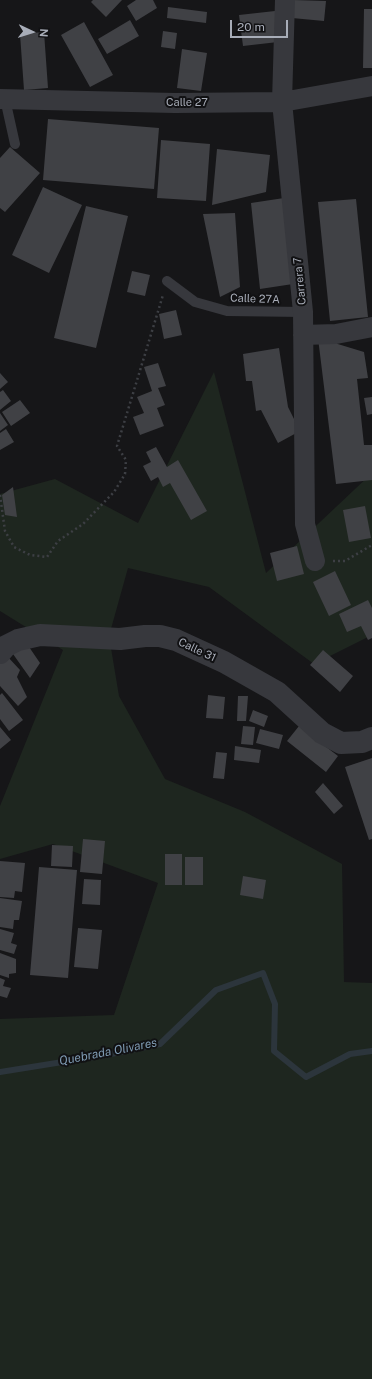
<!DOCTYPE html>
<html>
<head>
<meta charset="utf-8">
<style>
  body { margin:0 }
  #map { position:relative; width:372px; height:1379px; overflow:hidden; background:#161618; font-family:"Public Sans",sans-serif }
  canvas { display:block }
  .north { position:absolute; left:12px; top:12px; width:40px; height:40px; -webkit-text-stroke:3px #111113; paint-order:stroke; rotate:94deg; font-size:11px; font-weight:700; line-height:16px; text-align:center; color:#a8adb8 }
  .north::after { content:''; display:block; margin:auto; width:14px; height:18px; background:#a8adb8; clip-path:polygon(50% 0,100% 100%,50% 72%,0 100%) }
  .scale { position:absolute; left:230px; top:20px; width:58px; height:18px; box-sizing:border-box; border:2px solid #a8adb8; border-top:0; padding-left:5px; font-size:12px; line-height:14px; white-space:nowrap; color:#a8adb8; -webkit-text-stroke:3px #111113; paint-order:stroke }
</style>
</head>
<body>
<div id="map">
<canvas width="372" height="1379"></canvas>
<div class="north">N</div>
<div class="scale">20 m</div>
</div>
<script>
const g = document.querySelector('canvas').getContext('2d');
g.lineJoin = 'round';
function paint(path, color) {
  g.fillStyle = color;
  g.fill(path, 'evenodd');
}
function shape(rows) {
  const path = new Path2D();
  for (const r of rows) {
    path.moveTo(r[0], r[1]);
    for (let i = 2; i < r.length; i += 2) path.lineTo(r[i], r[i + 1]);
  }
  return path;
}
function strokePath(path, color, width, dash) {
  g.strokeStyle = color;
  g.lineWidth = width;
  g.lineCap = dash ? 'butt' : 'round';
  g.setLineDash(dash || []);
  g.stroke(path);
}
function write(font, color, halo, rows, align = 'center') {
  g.font = font + ' "Public Sans",sans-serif';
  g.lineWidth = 4;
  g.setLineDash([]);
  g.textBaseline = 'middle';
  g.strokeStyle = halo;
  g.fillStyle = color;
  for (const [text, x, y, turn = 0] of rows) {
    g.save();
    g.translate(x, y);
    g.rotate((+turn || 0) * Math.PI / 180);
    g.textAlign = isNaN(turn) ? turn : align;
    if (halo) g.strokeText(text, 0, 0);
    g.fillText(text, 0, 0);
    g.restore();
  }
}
paint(shape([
  [214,372,266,573,372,473,372,635,314,664,209,587,128,568,109,636,119,696,165,779,245,812,342,864,344,982,372,983,372,1379,0,1379,0,1019,114,1015,158,883,53,844,0,859,0,806,63,650,0,611,0,494,55,479,138,523]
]), '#1e261f');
strokePath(shape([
  [0,1072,106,1055,160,1044,216,990,263,973,275,1004,274,1051,306,1077,350,1054,372,1051]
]), '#2c353c', 6);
paint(shape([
  [93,0,122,0,106,17,91,2],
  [136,0,153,0,157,8,136,21,127,6],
  [293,0,326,1,324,21,292,18],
  [168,7,207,12,206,23,167,18],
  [364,9,372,9,372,68,363,68],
  [275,11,278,42,243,46,239,15],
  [130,20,139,36,107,54,98,39],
  [84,22,113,75,90,87,61,35],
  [163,31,177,33,175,49,161,47],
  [44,32,48,88,24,90,20,34],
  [182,49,207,53,201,91,177,88],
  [48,119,159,128,154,189,43,180],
  [161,140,210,144,206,201,157,198],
  [10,147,40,173,5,212,0,208,0,158],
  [217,149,270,155,266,192,212,205],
  [43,187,82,205,49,273,12,255],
  [284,198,293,284,260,289,251,203],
  [356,199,368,317,330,321,318,202],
  [86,206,128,216,96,348,54,338],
  [235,213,240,287,220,297,203,214],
  [132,271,150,275,145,296,127,292],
  [176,310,182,335,164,339,159,314],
  [318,338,364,352,368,378,357,379,364,445,372,445,372,480,336,484],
  [279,348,288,407,300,431,278,443,261,410,256,411,252,381,246,381,243,354],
  [158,363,166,386,158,388,165,405,157,408,164,426,140,435,133,417,144,413,137,397,152,391,144,367],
  [0,373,8,382,0,389],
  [3,390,11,401,0,410,0,392],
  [372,397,372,414,367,415,364,398],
  [20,400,30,413,11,426,2,412],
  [0,413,8,425,0,431],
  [6,429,14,442,0,450,0,433],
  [156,447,167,467,178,460,207,511,191,520,170,483,163,487,158,477,151,481,143,466,151,462,146,452],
  [13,487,17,517,5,515,2,495],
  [365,506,371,538,349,542,343,510],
  [297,546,304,574,277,581,270,553],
  [335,571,351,605,329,616,313,582],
  [368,600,372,608,372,638,368,640,361,626,347,632,339,614],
  [27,644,40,663,30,678,13,654],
  [323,650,353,676,340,692,310,665],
  [7,656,20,670,17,677,27,697,18,706,0,686,0,663],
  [2,693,23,720,9,731,0,719,0,695],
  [208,695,225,697,223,719,206,718],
  [238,696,248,696,246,721,237,721],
  [253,710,268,716,264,727,249,721],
  [243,726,255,727,253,745,241,744],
  [299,726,338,756,326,772,287,741],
  [0,727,11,740,0,749],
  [260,729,283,735,279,749,256,743],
  [235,746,261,750,259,763,234,760],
  [216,752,227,753,224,779,213,778],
  [372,758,372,839,369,840,345,767],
  [323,783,343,806,334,814,315,792],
  [83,839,105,841,102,874,80,872],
  [52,845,73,846,72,867,51,866],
  [165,854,182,854,182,885,165,885],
  [185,857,203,857,203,885,185,885],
  [0,861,25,863,22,892,15,891,14,898,0,897],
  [39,867,77,870,68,978,30,975],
  [243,876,266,880,263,899,240,895],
  [84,879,101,880,100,905,82,904],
  [0,898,22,901,19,920,14,920,13,929,0,927],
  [78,928,102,930,98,969,74,967],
  [0,929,14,933,11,943,17,945,14,954,0,950],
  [0,953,16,959,16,973,9,974,9,978,0,975],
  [0,978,5,980,3,986,11,988,7,998,0,996]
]), '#404145');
strokePath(shape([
  [0,495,5,531,14,547,30,555,47,557,58,541,83,524,114,492,125,474,126,460,117,446,163,295],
  [333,561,345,561,372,545]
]), '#3d3f44', 2.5, [2, 3]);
strokePath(shape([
  [5,99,15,144],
  [167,281,195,302,227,311,303,312]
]), '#37383d', 10);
strokePath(shape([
  [285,0,282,102,303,312,305,524,315,561],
  [0,99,175,103,282,102,372,86],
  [303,335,336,334,372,327]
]), '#37383d', 20);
strokePath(shape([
  [0,653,6,646,18,640,40,635,120,639,145,636,160,636,176,640,224,662,277,692,322,733,341,743,362,742,372,738]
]), '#37383d', 22);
write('11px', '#a8adb8', '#111113', [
  ["Calle 27",187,103],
  ["Carrera 7",300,281,-96],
  ["Calle 27A",255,299,2],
  ["Calle 31",197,650,25]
]);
write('italic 12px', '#7f9bb3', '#111113', [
  ["Quebrada Olivares",108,1052,-11]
]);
</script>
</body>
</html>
